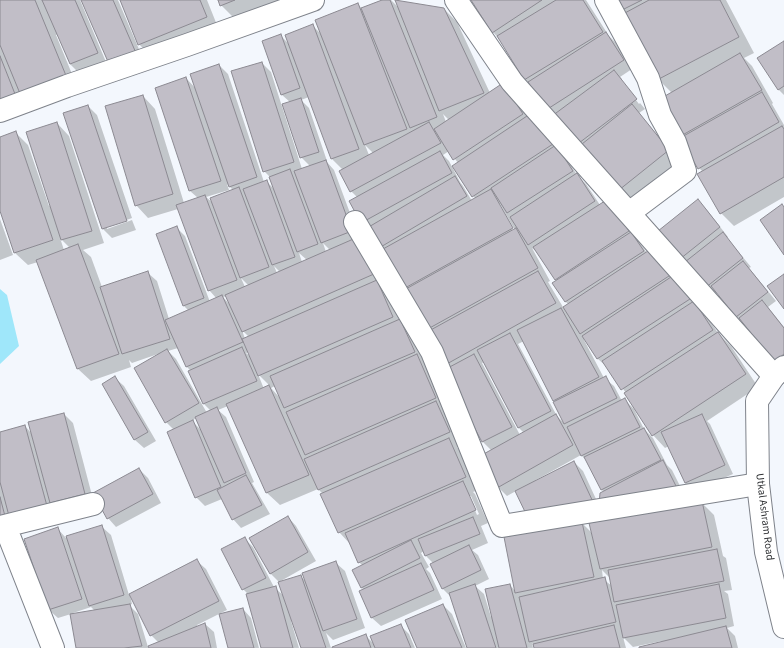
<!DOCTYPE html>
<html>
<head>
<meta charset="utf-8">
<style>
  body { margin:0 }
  canvas { display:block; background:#f3f7fd }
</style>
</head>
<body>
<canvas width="784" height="648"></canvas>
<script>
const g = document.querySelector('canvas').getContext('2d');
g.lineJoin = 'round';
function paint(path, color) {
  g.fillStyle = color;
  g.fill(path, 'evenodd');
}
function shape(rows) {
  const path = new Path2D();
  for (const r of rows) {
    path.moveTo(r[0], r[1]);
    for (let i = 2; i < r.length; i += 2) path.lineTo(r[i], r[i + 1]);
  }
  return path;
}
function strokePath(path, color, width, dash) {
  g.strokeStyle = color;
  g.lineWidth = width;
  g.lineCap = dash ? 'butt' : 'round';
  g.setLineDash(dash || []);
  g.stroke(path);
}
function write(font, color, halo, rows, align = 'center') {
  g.font = font + ' "Source Sans 3",sans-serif';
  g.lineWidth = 3.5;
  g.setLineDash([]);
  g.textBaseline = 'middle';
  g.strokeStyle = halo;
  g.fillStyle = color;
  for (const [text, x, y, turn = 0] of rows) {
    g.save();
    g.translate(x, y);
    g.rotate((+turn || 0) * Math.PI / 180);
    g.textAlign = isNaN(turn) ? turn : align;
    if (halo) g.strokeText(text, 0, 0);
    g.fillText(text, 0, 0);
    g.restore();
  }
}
paint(shape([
  [0,289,7,295,19,346,0,364]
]), '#9fe7fa');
paint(shape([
  [0,0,80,0,106,62,79,73,70,64,58,34,56,35,79,91,0,117],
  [82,0,118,0,144,61],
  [121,0,207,0,219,30,151,57,139,44],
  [219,0,279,0,234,18,221,5],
  [384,0,391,0,400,9,444,9,457,22,490,93,512,93,528,117,564,155,577,175,586,184,600,205,616,209,647,253,654,248,706,315,718,333,731,346,758,387,707,421,710,424,733,474,694,491,685,483,669,446,665,448,653,435,626,393,607,367,598,359,585,339,584,340,604,378,614,386,622,401,625,400,634,409,644,429,653,438,667,465,672,470,685,496,604,492,601,489,587,461,581,455,536,480,537,481,574,462,583,471,602,512,516,491,507,496,498,487,492,451,483,442,368,229,357,197,351,191,343,170,332,159,309,97,301,100,309,108,327,161,326,161,334,170,360,240,412,332,462,445,457,447,461,452,478,490,473,492,475,494,488,523,481,526,488,543,472,550,478,555,489,579,475,586,484,594,491,617,492,616,510,585,516,592,582,523,593,534,701,502,714,515,723,556,726,558,732,590,724,591,728,594,734,626,727,628,735,636,738,648,640,648,662,643,662,641,633,647,623,637,626,648,535,648,532,643,533,648,468,648,451,597,442,588,433,563,426,556,424,551,421,553,429,567,426,569,430,573,442,599,381,626,372,618,360,592,364,590,362,588,362,565,359,562,351,545,339,532,323,494,318,489,280,505,267,493,228,406,218,410,226,417,254,482,252,483,270,514,241,528,233,519,222,499,205,506,196,497,174,430,166,422,158,354,132,363,129,360,131,367,91,381,78,369,38,262,28,265,15,253,0,208,0,138,16,133,28,145,49,206,51,205,57,123,69,136,104,243,83,250,91,257,102,287,148,273,157,281,169,319,189,311,184,306,157,235,176,227,185,236,210,302,217,299,209,290,178,209,148,218,136,205,143,96,155,109,184,203,198,198,190,191,156,89,186,78,197,90,219,65,228,74,264,182,266,181,274,189,270,177,264,171,262,63,271,72,302,169,310,166,301,157,290,102,282,95,263,42,280,35,289,44,313,26,321,34,358,4,362,9],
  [443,114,449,120,446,122],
  [365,145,373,153,369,155],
  [449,151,458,163,473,196,476,199,472,201,463,186,460,182,449,161,443,155],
  [227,184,233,190,213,203,206,197,229,190],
  [498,204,500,204,516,232,514,233],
  [60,238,70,248,64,250],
  [323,243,330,250,326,252],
  [532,248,538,253,557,281,566,302,568,304,563,307,548,282,550,281],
  [299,253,307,260,302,262],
  [274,266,280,272,277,273],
  [241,278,249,286,245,287],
  [227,296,231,306,223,297],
  [242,330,249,337,245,339],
  [524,341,556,402,564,423,557,416,518,344],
  [178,348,186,366,191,371,204,404,211,411,207,413,176,359,168,351],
  [249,352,252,358,246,353],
  [484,362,518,427,524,433,520,435,482,363],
  [258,374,270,386,264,389],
  [275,386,280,398,271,388],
  [196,418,201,430,192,421],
  [469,496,471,496,479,514,477,515],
  [602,570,611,579,612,586,603,579],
  [472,0,586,0,609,36,615,42,632,69,620,77,622,79,620,79,639,104,640,103,645,109,639,113,681,163,632,202,585,154,525,79,500,40,493,32],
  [616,0,726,0,754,53,744,58,752,66,773,103,772,104,784,125,784,197,734,226,721,213,703,172,699,168,682,139,672,93,658,79],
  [784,42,784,95,778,89],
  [88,106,97,115,132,218,107,227,107,229,132,220,136,230,112,238,103,229,64,114],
  [698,201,707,210,728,237,727,238,751,267,749,268,776,301,768,307,784,327,784,369,737,317,718,293,714,296,681,259],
  [0,219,13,255,0,260],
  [115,378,124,386,156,441,144,448,135,440,103,384],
  [64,414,73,423,94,503,0,532,0,433,25,426,32,434],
  [139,469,148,478,161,503,116,527,108,518],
  [288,517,296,526,316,561,279,582,270,573],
  [102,527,111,535,129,595,197,561,206,569,227,610,197,625,198,627,205,624,214,632,217,648,77,648,71,614,58,618,49,610,57,528,66,538],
  [130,595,131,595,151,635,159,643,148,647,138,614,129,605,132,604],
  [91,607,95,611,74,614,73,613],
  [244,538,253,547,274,587,284,596,300,576,307,582,336,563,345,571,365,628,333,640,326,633,331,648,302,648,293,621,291,621,299,648,262,648,248,594,243,589],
  [443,605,452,614,466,648,418,648],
  [243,609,251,618,259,648,229,648],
  [400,625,409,634,415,648,333,648,365,635,375,645]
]), '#0003');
const building = shape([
  [0,0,35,0,67,78,21,96,0,45,0,0],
  [42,0,75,0,98,53,70,64,42,0],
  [81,0,113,0,136,53,109,64,81,0],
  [120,0,200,0,207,17,138,45,120,0],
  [218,0,235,0,220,6,218,0],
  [382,0,390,0,437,117,410,128,361,8,382,0],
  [395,0,444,8,484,93,439,111,395,0],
  [471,0,542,0,492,33,471,0],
  [556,0,583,0,603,32,524,80,497,36,556,0],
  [615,0,642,0,620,11,615,0],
  [649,0,720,0,739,37,657,80,623,14,649,0],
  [358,3,407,129,364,145,315,20,358,3],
  [313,24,359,149,331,159,285,35,313,24],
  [606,32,624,60,546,110,528,82,606,32],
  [281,34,300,88,281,95,262,41,281,34],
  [784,41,784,86,778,90,757,58,784,41],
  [740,53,762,90,679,137,658,100,740,53],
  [0,56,15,94,0,100,0,56],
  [262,62,294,162,263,172,231,71,262,62],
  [219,64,257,177,229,187,190,74,219,64],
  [614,70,637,99,575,146,552,116,614,70],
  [186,77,221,181,189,191,155,88,186,77],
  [503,83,523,114,453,160,434,129,503,83],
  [762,92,779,122,698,169,680,138,762,92],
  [143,95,173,194,135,206,105,106,143,95],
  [301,98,319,152,300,158,282,104,301,98],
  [632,104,669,150,619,190,582,144,632,104],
  [88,105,127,221,102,229,63,113,88,105],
  [533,112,553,144,472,197,452,166,533,112],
  [57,122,92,231,61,240,26,132,57,122],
  [429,122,441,143,350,192,339,171,429,122],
  [782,126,784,129,784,177,720,214,697,174,782,126],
  [16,131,53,240,14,253,0,211,0,137,16,131],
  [556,145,573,171,507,213,491,188,556,145],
  [440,151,452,173,361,223,349,201,440,151],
  [326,160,352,231,321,243,294,171,326,160],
  [290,169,318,244,297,252,269,177,290,169],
  [577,173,595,201,528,245,510,217,577,173],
  [455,176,467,196,379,248,367,228,455,176],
  [267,180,295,257,272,265,243,189,267,180],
  [239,187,269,267,240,278,210,198,239,187],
  [491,189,513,228,405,288,383,249,491,189],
  [205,195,237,280,208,291,176,205,205,195],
  [608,199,629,231,555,280,533,247,608,199],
  [698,199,720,227,680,259,658,231,698,199],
  [782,204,784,207,784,255,760,220,782,204],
  [177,226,204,298,183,306,156,234,177,226],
  [516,228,538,268,426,330,404,290,516,228],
  [631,232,644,251,565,302,552,283,631,232],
  [723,232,743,258,705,288,685,262,723,232],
  [358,237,374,274,242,332,225,295,358,237],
  [78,244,119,354,77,369,36,260,78,244],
  [654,247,672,274,580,334,563,307,654,247],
  [743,261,768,292,736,317,711,286,743,261],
  [148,271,170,339,122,354,100,287,148,271],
  [538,271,556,303,445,365,427,332,538,271],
  [784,274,784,309,767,286,784,274],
  [674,275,690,299,597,359,582,336,674,275],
  [377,280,393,317,258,376,242,339,377,280],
  [222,295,243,342,186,367,165,320,222,295],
  [762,300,784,328,784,354,774,362,739,318,762,300],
  [694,301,713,330,621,390,602,361,694,301],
  [561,308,599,377,553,401,517,330,561,308],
  [400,319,415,352,284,408,270,376,400,319],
  [718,332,746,374,652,436,624,393,718,332],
  [510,333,551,411,518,428,477,350,510,333],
  [242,347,257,381,203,404,188,371,242,347],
  [167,349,199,403,165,423,134,368,167,349],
  [417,354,436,398,305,455,286,412,417,354],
  [474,354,512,427,482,442,444,370,474,354],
  [115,376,148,432,134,440,102,384,115,376],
  [606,376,617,398,564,424,553,402,606,376],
  [269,385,309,475,266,493,226,404,269,385],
  [625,398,640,427,581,456,567,427,625,398],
  [436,401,450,432,318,490,304,459,436,401],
  [217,407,246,473,224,483,195,417,217,407],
  [64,413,85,494,50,503,28,422,64,413],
  [556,414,573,445,497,488,480,456,556,414],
  [702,414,725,465,685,483,661,432,702,414],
  [193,420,221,487,195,498,167,432,193,420],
  [25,425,47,506,9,516,0,482,0,432,25,425],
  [644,428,661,460,601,490,584,457,644,428],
  [449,438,466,477,338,533,320,494,449,438],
  [663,460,677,488,599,505,600,493,663,460],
  [574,461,594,504,528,518,515,491,574,461],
  [139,468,153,494,107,519,93,493,139,468],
  [246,475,262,505,232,520,217,490,246,475],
  [463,481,476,510,358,563,345,533,463,481],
  [0,497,6,520,0,521,0,497],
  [702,501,712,547,600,569,589,523,702,501],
  [288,516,308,552,270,574,249,538,288,516],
  [473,517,480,534,425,556,418,539,473,517],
  [582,522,594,577,515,593,504,537,582,522],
  [102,525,124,595,89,606,66,536,102,525],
  [58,527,82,599,48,610,24,539,58,527],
  [245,537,266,578,242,590,221,549,245,537],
  [411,540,420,558,361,588,352,570,411,540],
  [469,545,481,570,442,589,430,564,469,545],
  [717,549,724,581,614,602,608,570,717,549],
  [197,559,219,601,150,636,129,594,197,559],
  [336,561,357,619,323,631,302,573,336,561],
  [421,563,434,590,371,618,359,591,421,563],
  [301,575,326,648,301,648,278,582,301,575],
  [605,577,616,622,529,642,519,597,605,577],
  [475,584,496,648,467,648,449,593,475,584],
  [510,584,527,648,499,648,485,589,510,584],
  [719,584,726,618,623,638,616,605,719,584],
  [276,586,293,648,261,648,246,594,276,586],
  [130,604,142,646,124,648,76,648,70,614,130,604],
  [443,604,462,648,417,648,405,620,443,604],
  [243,608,254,648,228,648,219,614,243,608],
  [205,623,211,648,149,648,148,646,205,623],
  [401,624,411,648,375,648,370,636,401,624],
  [614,625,620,648,534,648,533,644,614,625],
  [726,626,732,648,639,648,639,647,726,626],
  [366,634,371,648,332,648,332,647,366,634]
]);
paint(building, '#c1bec7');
strokePath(building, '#8c8a92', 1);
const street = shape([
  [456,0,512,82,774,376],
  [606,0,648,78,660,115,675,142,685,171,629,213],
  [0,111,67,86,187,45,313,0],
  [355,222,432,352,502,526,758,484],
  [5,526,53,648],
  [0,527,93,504]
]);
const primary = shape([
  [784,367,774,376,757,401,758,484,766,552,784,627]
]);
strokePath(street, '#7f838b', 24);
strokePath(primary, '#7f838b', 24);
strokePath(street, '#fff', 22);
strokePath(primary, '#fff', 22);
write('11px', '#2f3134', '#fff', [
  ["Utkal Ashram Road",764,517,83]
]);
</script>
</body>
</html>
